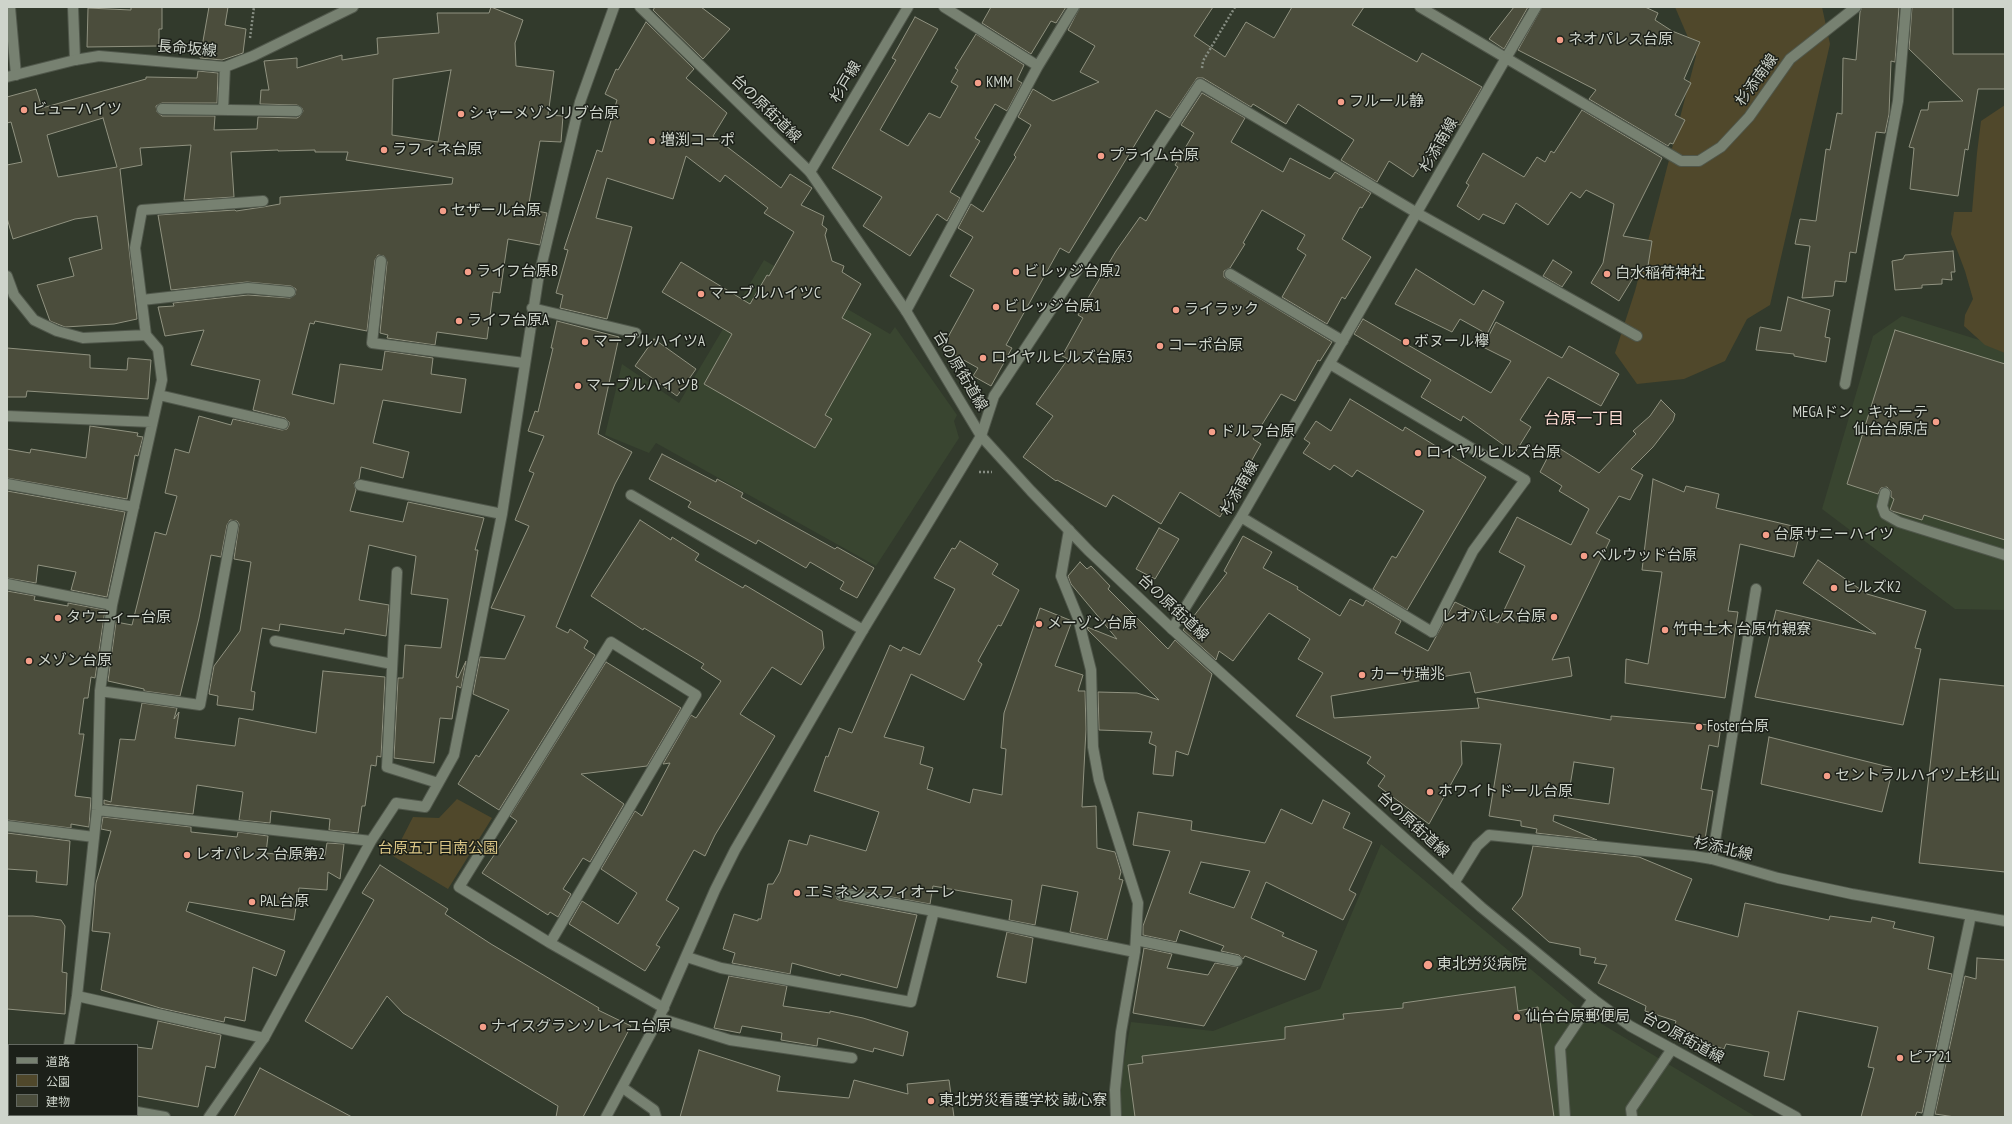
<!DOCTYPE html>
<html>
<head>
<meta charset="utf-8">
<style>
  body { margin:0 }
  #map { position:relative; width:2012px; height:1124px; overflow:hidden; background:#323a2c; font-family:"PT Sans Narrow","Noto Sans JP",sans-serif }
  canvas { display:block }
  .frame { position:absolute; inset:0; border:8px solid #ced4cb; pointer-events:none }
  .legend { position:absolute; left:8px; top:1044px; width:130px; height:72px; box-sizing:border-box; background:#1c2019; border:1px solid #636860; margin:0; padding:5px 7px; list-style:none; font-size:12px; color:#ced4cb }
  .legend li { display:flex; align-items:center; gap:8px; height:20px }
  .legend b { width:20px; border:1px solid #636860 }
</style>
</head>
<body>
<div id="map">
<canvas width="2012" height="1124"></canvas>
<div class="frame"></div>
<ul class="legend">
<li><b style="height:5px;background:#778171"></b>道路</li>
<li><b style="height:11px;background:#50482b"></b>公園</li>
<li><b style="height:11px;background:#4b4d3c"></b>建物</li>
</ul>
</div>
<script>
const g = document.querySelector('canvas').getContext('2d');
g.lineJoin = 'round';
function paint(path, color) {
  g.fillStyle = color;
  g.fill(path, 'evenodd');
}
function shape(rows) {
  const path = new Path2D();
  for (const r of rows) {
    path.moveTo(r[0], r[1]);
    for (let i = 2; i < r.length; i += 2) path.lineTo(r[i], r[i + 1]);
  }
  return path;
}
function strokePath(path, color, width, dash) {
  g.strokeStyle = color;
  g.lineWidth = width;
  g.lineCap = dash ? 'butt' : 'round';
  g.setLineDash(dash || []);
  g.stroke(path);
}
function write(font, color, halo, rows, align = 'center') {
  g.font = font + ' "PT Sans Narrow","Noto Sans JP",sans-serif';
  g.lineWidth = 3;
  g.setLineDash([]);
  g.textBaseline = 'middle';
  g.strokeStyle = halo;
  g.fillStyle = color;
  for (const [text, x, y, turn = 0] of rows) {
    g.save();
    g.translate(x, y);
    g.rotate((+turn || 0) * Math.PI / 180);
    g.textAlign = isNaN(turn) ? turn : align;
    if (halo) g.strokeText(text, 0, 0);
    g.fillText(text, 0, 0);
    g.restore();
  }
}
paint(shape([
  [764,260,890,334,895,327,957,415,954,421,959,438,876,566,656,443,649,453,605,435,622,364,679,403],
  [1902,316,2005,348,2005,610,1955,609,1822,509,1873,336],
  [1381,844,1582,1012,1756,1117,1121,1117,1119,1090,1131,1022,1213,1031,1320,989]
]), '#394530');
paint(shape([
  [1675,7,1822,7,1830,44,1770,305,1747,319,1725,361,1684,379,1637,384,1615,353,1635,291,1696,56],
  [2005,105,2005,353,1985,345,1964,326,1965,315,1973,299,1965,271,1951,234,1954,212,1972,212,1977,153,1981,121],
  [457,799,492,818,448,889,393,856,413,817,439,818]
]), '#50482b');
const building = shape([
  [131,7,162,7,162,29,159,29,159,46,87,47,88,8,131,10,131,7],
  [209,7,228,7,225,25,246,29,243,53,222,60,200,58,209,7],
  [491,7,523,20,515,43,516,66,554,71,548,115,563,116,561,142,540,141,528,209,547,213,540,245,508,239,500,293,493,292,487,339,437,332,435,345,387,338,388,335,380,333,387,262,384,256,378,255,375,260,367,331,315,321,314,324,310,323,292,394,334,404,340,364,382,370,385,351,433,358,431,374,466,379,461,413,383,400,373,443,409,452,403,478,361,467,359,479,354,483,356,490,350,511,403,522,408,502,484,518,475,550,478,550,456,677,458,678,466,661,461,688,457,686,452,719,440,718,434,763,394,758,398,678,403,678,405,645,441,648,448,599,411,594,416,556,369,545,359,600,389,605,386,636,345,629,344,634,280,624,279,631,262,628,251,691,255,692,253,710,217,705,218,696,209,694,214,666,240,631,251,562,234,559,239,524,237,521,230,520,227,525,221,557,211,555,199,618,180,696,144,691,144,689,108,681,116,622,132,625,155,532,166,535,177,496,165,493,175,449,189,453,199,416,231,425,233,419,282,430,287,429,289,425,289,422,285,418,253,410,260,380,191,365,204,330,165,336,158,307,174,306,173,303,248,295,290,298,295,295,296,289,291,286,247,282,171,290,158,215,235,210,236,211,263,207,280,204,280,197,452,184,453,178,346,160,348,152,315,152,315,150,278,151,278,150,231,152,234,197,184,200,191,145,140,148,142,165,120,169,137,319,114,324,65,327,50,321,37,285,74,276,69,258,102,249,97,216,75,219,13,239,7,218,7,165,22,162,11,122,7,123,7,97,36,89,42,108,146,79,146,77,197,78,198,71,218,73,217,103,162,103,156,106,157,112,162,116,215,116,214,130,257,129,258,117,297,118,300,116,303,111,302,108,297,105,260,104,261,90,269,90,264,61,297,58,297,68,342,55,342,60,378,54,377,38,439,33,437,13,489,13,491,7],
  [451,70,438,142,392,135,393,79,451,70],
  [103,118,117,167,58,177,47,135,103,118],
  [655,7,701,7,730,29,703,59,653,10,655,7],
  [991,7,1066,7,1056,23,1051,21,1031,54,982,23,991,7],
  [1080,7,1213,7,1194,36,1225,57,1246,22,1274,38,1292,7,1364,7,1352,25,1417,62,1422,53,1482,87,1460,125,1458,124,1435,161,1427,156,1413,177,1389,161,1377,182,1341,160,1354,140,1298,104,1286,124,1253,104,1251,107,1203,78,1197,78,1170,118,1156,110,1069,253,1060,248,1006,345,1012,348,991,386,973,376,978,368,942,348,974,290,950,276,973,237,958,228,971,204,983,212,1016,157,1014,155,1031,125,1018,117,1033,89,1053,101,1099,82,1080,72,1095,46,1068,30,1080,7],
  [1514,7,1528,7,1504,49,1489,39,1514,7],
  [1542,7,1645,7,1658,13,1655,20,1672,31,1700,42,1684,79,1691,83,1675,115,1685,120,1673,144,1670,143,1668,146,1589,99,1596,90,1518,50,1542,7],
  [1862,7,1899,7,1895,62,1891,61,1889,114,1885,133,1876,132,1856,253,1850,252,1846,282,1835,281,1833,296,1802,298,1810,246,1795,244,1800,219,1816,221,1826,149,1830,150,1837,113,1842,114,1843,58,1856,60,1860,12,1862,7],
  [1912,7,1953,7,1953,54,2005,54,2005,89,1978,89,1968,150,1965,149,1958,196,1910,189,1914,148,1909,147,1921,110,1928,110,1929,102,1963,101,1909,49,1912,7],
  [915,17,938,29,880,130,908,146,929,113,940,118,958,86,951,82,958,70,955,68,976,34,1024,65,1017,80,1022,83,1007,111,995,104,975,138,980,141,950,192,960,198,947,221,937,214,910,256,863,226,882,197,832,168,896,60,892,58,915,17],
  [646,22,694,69,686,78,727,113,713,136,781,188,790,174,812,188,801,205,824,216,822,225,827,229,825,235,832,261,844,266,842,272,861,284,842,318,871,334,825,415,832,419,815,448,704,384,732,334,662,292,681,262,750,304,767,275,769,276,794,232,764,213,768,208,725,175,720,182,686,156,673,199,607,178,596,218,632,227,607,319,560,308,563,295,556,293,568,250,564,249,597,150,602,152,617,100,605,94,616,69,618,70,646,22],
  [1202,93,1245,118,1231,142,1283,172,1290,158,1330,179,1335,172,1371,193,1362,208,1360,207,1342,239,1371,257,1345,299,1342,297,1327,324,1282,297,1306,255,1297,249,1305,235,1262,210,1243,243,1245,244,1230,268,1224,271,1224,277,1332,342,1320,361,1318,360,1295,401,1281,394,1253,439,1261,444,1220,517,1180,492,1161,524,1113,495,1106,507,1057,480,1056,481,1023,457,1053,416,1036,404,1068,359,1062,356,1083,318,1078,315,1116,251,1140,217,1146,221,1178,167,1175,165,1194,133,1181,125,1202,93],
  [1582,110,1662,158,1623,236,1652,241,1647,272,1638,270,1619,301,1591,283,1603,263,1614,204,1586,190,1580,198,1571,192,1548,225,1516,203,1504,224,1483,214,1479,220,1457,206,1469,185,1466,183,1483,153,1524,177,1537,157,1545,162,1551,151,1554,153,1582,110],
  [1953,251,1955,272,1951,272,1952,280,1942,279,1942,284,1922,285,1922,288,1895,290,1892,261,1903,259,1905,255,1953,251],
  [1553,260,1572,272,1562,287,1543,276,1553,260],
  [1416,269,1474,305,1483,290,1504,302,1487,334,1460,319,1452,332,1395,304,1416,269],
  [1788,297,1830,310,1825,337,1830,338,1826,362,1794,356,1794,354,1756,350,1760,327,1781,331,1788,297],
  [1363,319,1491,393,1511,361,1483,347,1496,322,1562,358,1569,346,1619,374,1601,406,1548,377,1520,420,1531,427,1515,453,1463,416,1461,421,1421,397,1431,380,1354,334,1363,319],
  [557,321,619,337,598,434,632,452,615,484,556,627,568,633,570,629,588,641,584,648,595,655,499,810,458,784,476,755,479,757,509,710,473,694,480,657,505,659,525,616,491,608,529,526,515,520,534,473,529,471,544,436,528,431,535,411,538,412,553,348,551,348,557,321],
  [1895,330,2005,364,2005,540,1924,515,1922,520,1892,511,1890,510,1894,499,1891,497,1891,491,1887,487,1881,488,1878,494,1847,484,1895,330],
  [654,339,696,369,677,396,635,366,654,339],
  [7,348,90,355,90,368,127,370,128,358,151,360,148,399,27,391,26,397,7,397,7,348],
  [1350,399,1403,431,1405,427,1486,477,1407,610,1373,589,1392,556,1396,558,1424,511,1357,470,1352,477,1334,465,1330,470,1303,453,1310,443,1304,439,1316,421,1331,431,1350,399],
  [1661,400,1675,414,1673,421,1653,447,1631,469,1643,475,1630,500,1619,496,1596,533,1610,540,1552,660,1569,657,1572,676,1475,693,1470,672,1331,696,1334,718,1479,708,1477,698,1611,720,1611,716,1721,726,1718,747,1709,745,1701,789,1713,791,1705,839,1554,815,1553,821,1597,840,1536,833,1537,829,1521,826,1521,821,1489,816,1501,744,1461,741,1462,764,1429,824,1378,786,1385,776,1367,763,1371,757,1296,716,1323,673,1298,659,1310,639,1269,613,1233,661,1219,651,1216,660,1183,630,1227,573,1224,571,1243,536,1272,552,1263,568,1298,587,1297,589,1340,616,1350,599,1363,606,1366,600,1401,621,1395,633,1428,651,1455,602,1498,623,1525,566,1499,552,1517,517,1571,545,1589,509,1559,491,1562,486,1540,472,1554,445,1599,473,1636,434,1633,431,1650,416,1661,400],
  [1574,762,1614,768,1609,804,1568,798,1574,762],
  [90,426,138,433,137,436,143,437,138,456,135,455,127,499,7,478,7,449,30,453,31,449,86,458,90,426],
  [662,454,716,482,717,479,743,493,741,497,835,549,837,547,874,568,857,598,840,589,844,582,810,562,806,568,758,540,756,544,688,507,691,502,649,479,662,454],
  [1653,479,1684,492,1686,486,1719,494,1716,508,1801,528,1794,557,1740,544,1728,611,1738,612,1725,698,1625,683,1626,659,1648,664,1662,572,1642,570,1653,479],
  [7,491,125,512,107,597,71,590,76,572,38,565,36,583,7,578,7,491],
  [640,520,671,540,672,537,699,554,695,560,743,588,745,585,822,631,824,648,801,685,772,667,740,714,775,736,715,835,705,856,694,850,666,900,679,908,656,945,660,947,645,971,569,924,582,901,618,924,637,893,601,869,635,811,642,816,670,763,663,764,691,715,696,718,721,681,701,668,704,664,644,628,643,630,591,596,640,520],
  [1159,528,1179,539,1155,579,1136,569,1159,528],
  [960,541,998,564,992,574,1019,590,1001,626,998,625,978,661,982,664,964,700,911,674,884,737,924,747,920,764,933,768,927,789,970,803,973,789,1002,795,1006,749,1001,748,1004,713,1040,608,1072,621,1055,666,1083,675,1078,691,1085,691,1086,729,1082,807,1096,806,1097,848,1115,852,1121,872,1119,879,1123,880,1107,940,1070,932,1078,892,1042,885,1035,925,1009,920,1012,900,933,886,930,904,842,888,836,890,835,893,837,899,839,900,917,915,897,988,841,974,840,976,792,963,790,974,732,963,735,953,723,949,734,914,758,921,758,919,761,919,768,884,773,884,780,872,789,840,807,845,810,835,866,851,879,812,814,791,826,756,828,757,839,728,852,733,890,645,901,651,903,647,920,655,955,589,934,578,952,548,955,549,960,541],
  [1818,560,1867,594,1926,611,1915,648,1921,649,1903,725,1755,697,1776,610,1876,634,1803,583,1818,560],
  [1080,562,1087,569,1091,566,1110,586,1108,589,1168,649,1175,640,1212,674,1188,755,1176,751,1173,776,1153,774,1156,746,1149,743,1152,732,1099,730,1098,692,1137,693,1159,700,1088,630,1087,627,1117,639,1071,584,1068,576,1080,562],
  [7,591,35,596,34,600,68,606,68,603,105,610,95,678,91,677,88,698,84,698,79,734,84,734,75,796,91,798,89,827,71,824,71,828,7,820,7,591],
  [606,662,681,708,647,766,581,774,624,804,590,862,583,858,563,889,571,894,558,917,550,912,548,915,482,873,517,821,510,816,606,662],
  [323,671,385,677,381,757,377,756,376,766,371,765,365,806,362,806,358,833,329,830,330,819,271,811,270,823,239,820,243,792,197,785,193,814,104,804,104,800,111,802,120,739,135,740,142,703,177,708,174,719,179,712,175,738,235,746,239,718,316,733,323,671],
  [1940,679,2005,686,2005,872,1919,863,1940,679],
  [1769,737,1893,768,1882,812,1761,784,1769,737],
  [1323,800,1350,813,1343,828,1372,842,1349,890,1356,894,1343,920,1266,882,1251,918,1284,933,1282,936,1317,951,1305,980,1245,956,1243,959,1239,955,1221,951,1224,946,1180,930,1176,942,1143,935,1143,926,1170,851,1133,845,1138,812,1192,821,1191,830,1265,843,1281,809,1312,824,1323,800],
  [1201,862,1250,871,1234,908,1189,893,1201,862],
  [103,817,191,827,191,832,237,837,238,832,268,836,266,853,302,857,302,853,325,855,327,843,344,844,340,879,328,872,327,890,299,888,294,920,189,902,186,911,285,951,276,976,253,967,245,1021,225,1017,224,1022,160,1008,101,990,110,933,92,931,96,883,111,831,101,829,103,817],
  [7,833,70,841,67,885,36,882,37,871,7,869,7,833],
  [1533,846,1639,857,1692,879,1675,920,1738,937,1745,903,1829,920,1830,916,1871,922,1872,917,1895,922,1893,928,1934,937,1928,969,1952,974,1922,1113,1917,1112,1915,1117,1861,1117,1874,1068,1868,1067,1878,1027,1798,1011,1784,1080,1764,1076,1769,1052,1726,1044,1724,1049,1697,1041,1698,1036,1674,1028,1676,1021,1645,1011,1646,1006,1598,983,1607,965,1594,963,1596,958,1580,955,1580,948,1549,942,1512,909,1522,896,1533,846],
  [380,865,448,909,445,914,491,944,599,1008,598,1010,631,1026,583,1117,556,1117,558,1106,403,1013,387,996,352,1049,305,1021,374,900,362,893,380,865],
  [7,916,33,916,61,920,65,926,62,972,67,973,65,1014,7,1009,7,916],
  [1007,932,1033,938,1026,983,997,977,1007,932],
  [1144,948,1172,954,1167,968,1208,975,1215,963,1238,967,1204,1026,1133,1013,1144,948],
  [1977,958,2005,960,2005,1117,1955,1117,1935,1114,1965,976,1976,979,1977,958],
  [729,976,787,986,783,1006,830,1013,830,1011,863,1018,908,1032,903,1056,874,1048,873,1052,818,1038,817,1046,781,1040,782,1033,742,1026,740,1033,714,1028,729,976],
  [1515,987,1518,1011,1538,1007,1554,1117,1135,1117,1128,1065,1143,1063,1142,1056,1285,1039,1285,1027,1344,1019,1343,1014,1403,1008,1403,1003,1515,987],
  [158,1021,221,1035,215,1068,206,1066,198,1107,137,1096,137,1047,152,1049,158,1021],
  [699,1050,780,1076,777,1091,849,1098,854,1080,908,1094,907,1084,949,1080,954,1117,680,1117,699,1050],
  [260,1068,352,1117,234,1117,260,1068]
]);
paint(building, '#4b4d3c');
strokePath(building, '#909280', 1);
const lane = shape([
  [10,7,16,75],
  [73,7,75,60],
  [944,7,1038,66],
  [1420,7,1506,58,1536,7],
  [381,261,372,343,524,363],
  [1230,274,1343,341],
  [7,276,14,295,34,320,57,331,83,338,146,335,158,349,162,380,112,605,100,691,97,810,77,996,69,1045],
  [142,300,248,288,290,292],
  [532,308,636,333],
  [906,311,1038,66,1074,7],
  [146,335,135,248,142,210,263,201],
  [1845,384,1898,101,1906,7],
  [159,395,283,424],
  [7,416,152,422],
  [981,436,994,396,1200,84,1417,213],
  [7,484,134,507],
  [360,485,502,514],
  [1885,493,1882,506,1885,514,1899,522,2005,555],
  [631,495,863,630],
  [397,572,387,767,438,783],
  [7,584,112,605],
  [1432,632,1473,551,1525,480],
  [275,641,392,664],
  [100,691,200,705,233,526],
  [97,810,371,841],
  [7,826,94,837],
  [1712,859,1756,589],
  [77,996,264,1038,371,841,396,803,425,807,454,755,502,514,538,280,580,102,614,7],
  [659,1018,730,1040,852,1058],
  [1565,1117,1560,1048,1593,999],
  [1632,1117,1631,1109,1672,1049],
  [1928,1117,1971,915]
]);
const street = shape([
  [640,7,810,172,908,7],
  [7,77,75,60,99,56,225,67,253,56,353,7],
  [162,109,297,111],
  [223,110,225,67],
  [1417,213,1637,336],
  [1330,364,1525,480],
  [1241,517,1432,632],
  [1069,530,1061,576,1078,618,1091,670,1093,747,1099,780,1138,903,1135,952,1121,1032,1115,1090,1116,1117],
  [1172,629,1241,517,1506,58,1681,161,1699,161,1721,147,1749,117,1790,59,1856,7],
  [1454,883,1477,846,1489,835,1694,856,1712,859,1778,878,1852,894,2005,921],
  [841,894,934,911],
  [1136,940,1237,961],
  [550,943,696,695,611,642,459,887,550,943,664,1008],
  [687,957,721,968,911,1002,934,911,1135,952],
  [623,1088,654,1110,656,1117],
  [137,1112,165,1117],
  [90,1117,91,1115],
  [209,1117,264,1038]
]);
const secondary = shape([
  [810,172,906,311,981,436,1031,491,1089,551,1172,629,1481,907,1593,999,1630,1026,1796,1117],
  [606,1117,659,1018,715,890,735,850,863,630,981,436]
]);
strokePath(lane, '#50574b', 12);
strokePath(street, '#50574b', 12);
strokePath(secondary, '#50574b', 12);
strokePath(shape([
  [250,38,254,7],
  [1202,68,1203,61,1235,7],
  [979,472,992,472]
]), '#868d82', 2.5, [2, 2]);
strokePath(lane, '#778171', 10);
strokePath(street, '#778171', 10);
strokePath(secondary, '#778171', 10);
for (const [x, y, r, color] of [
  [1560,40,4,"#f49e89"],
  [978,83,4,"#f49e89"],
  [1341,102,4,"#f49e89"],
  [24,110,4,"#f49e89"],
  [461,114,4,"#f49e89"],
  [652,141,4,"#f49e89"],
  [384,150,4,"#f49e89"],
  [1101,156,4,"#f49e89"],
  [443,211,4,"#f49e89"],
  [468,272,4,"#f49e89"],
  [1016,272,4,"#f49e89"],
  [1607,274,4,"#f49e89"],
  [701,294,4,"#f49e89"],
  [996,307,4,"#f49e89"],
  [1176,310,4,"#f49e89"],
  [459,321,4,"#f49e89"],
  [585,342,4,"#f49e89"],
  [1406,342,4,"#f49e89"],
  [1160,346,4,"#f49e89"],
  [983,358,4,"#f49e89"],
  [578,386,4,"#f49e89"],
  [1936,422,4,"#f49e89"],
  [1212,432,4,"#f49e89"],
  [1418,453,4,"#f49e89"],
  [1766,535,4,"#f49e89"],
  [1584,556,4,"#f49e89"],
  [1834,588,4,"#f49e89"],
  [1554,617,4,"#f49e89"],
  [58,618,4,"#f49e89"],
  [1039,624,4,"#f49e89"],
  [1665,630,4,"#f49e89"],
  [29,661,4,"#f49e89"],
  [1362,675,4,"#f49e89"],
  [1699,727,4,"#f49e89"],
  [1827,776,4,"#f49e89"],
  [1430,792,4,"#f49e89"],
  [187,855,4,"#f49e89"],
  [797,893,4,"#f49e89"],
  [252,902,4,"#f49e89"],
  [1428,965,5,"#f49e89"],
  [1517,1017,4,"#f49e89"],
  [483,1027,4,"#f49e89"],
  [1900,1058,4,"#f49e89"],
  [931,1101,4,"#f49e89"]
]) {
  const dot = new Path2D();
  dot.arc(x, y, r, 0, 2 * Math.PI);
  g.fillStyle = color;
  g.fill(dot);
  strokePath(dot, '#1c2019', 1.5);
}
write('15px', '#ced4cb', '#1c2019', [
  ["ネオパレス台原",1568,40],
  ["KMM",986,83],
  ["フルール静",1349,102],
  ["ビューハイツ",32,110],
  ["シャーメゾンリブ台原",469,114],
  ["増渕コーポ",660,141],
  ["ラフィネ台原",392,150],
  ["プライム台原",1109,156],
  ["セザール台原",451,211],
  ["ライフ台原B",476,272],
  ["ビレッジ台原2",1024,272],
  ["白水稲荷神社",1615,274],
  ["マーブルハイツC",709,294],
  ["ビレッジ台原1",1004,307],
  ["ライラック",1184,310],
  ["ライフ台原A",467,321],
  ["マーブルハイツA",593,342],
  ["ボヌール欅",1414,342],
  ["コーポ台原",1168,346],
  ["ロイヤルヒルズ台原3",991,358],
  ["マーブルハイツB",586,386],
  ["MEGAドン・キホーテ",1928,413,"right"],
  ["仙台台原店",1928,430,"right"],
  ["ドルフ台原",1220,432],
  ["ロイヤルヒルズ台原",1426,453],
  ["台原サニーハイツ",1774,535],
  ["ベルウッド台原",1592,556],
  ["ヒルズK2",1842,588],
  ["レオパレス台原",1546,617,"right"],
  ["タウニィー台原",66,618],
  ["メーゾン台原",1047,624],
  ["竹中土木 台原竹親寮",1673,630],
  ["メゾン台原",37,661],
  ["カーサ瑞兆",1370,675],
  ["Foster台原",1707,727],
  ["セントラルハイツ上杉山",1835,776],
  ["ホワイトドール台原",1438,792],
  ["レオパレス 台原第2",195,855],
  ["エミネンスフィオーレ",805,893],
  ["PAL台原",260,902],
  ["東北労災病院",1437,965],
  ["仙台台原郵便局",1525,1017],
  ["ナイスグランソレイユ台原",491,1027],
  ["ピア21",1908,1058],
  ["東北労災看護学校 誠心寮",939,1101]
], 'left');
write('15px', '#ced4cb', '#1c2019', [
  ["長命坂線",187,49,5],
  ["杉添南線",1757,80,-54],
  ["杉戸線",846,82,-59],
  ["台の原街道線",766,109,44],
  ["杉添南線",1439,145,-60],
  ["台の原街道線",960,371,59],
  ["杉添南線",1240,488,-60],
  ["台の原街道線",1173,608,43],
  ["台の原街道線",1413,825,42],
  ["杉添北線",1723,849,13],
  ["台の原街道線",1683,1038,29]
]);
write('15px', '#d9c585', '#1c2019', [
  ["台原五丁目南公園",438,849]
]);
write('16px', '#fbd9d1', '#1c2019', [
  ["台原一丁目",1584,419]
]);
</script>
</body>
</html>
